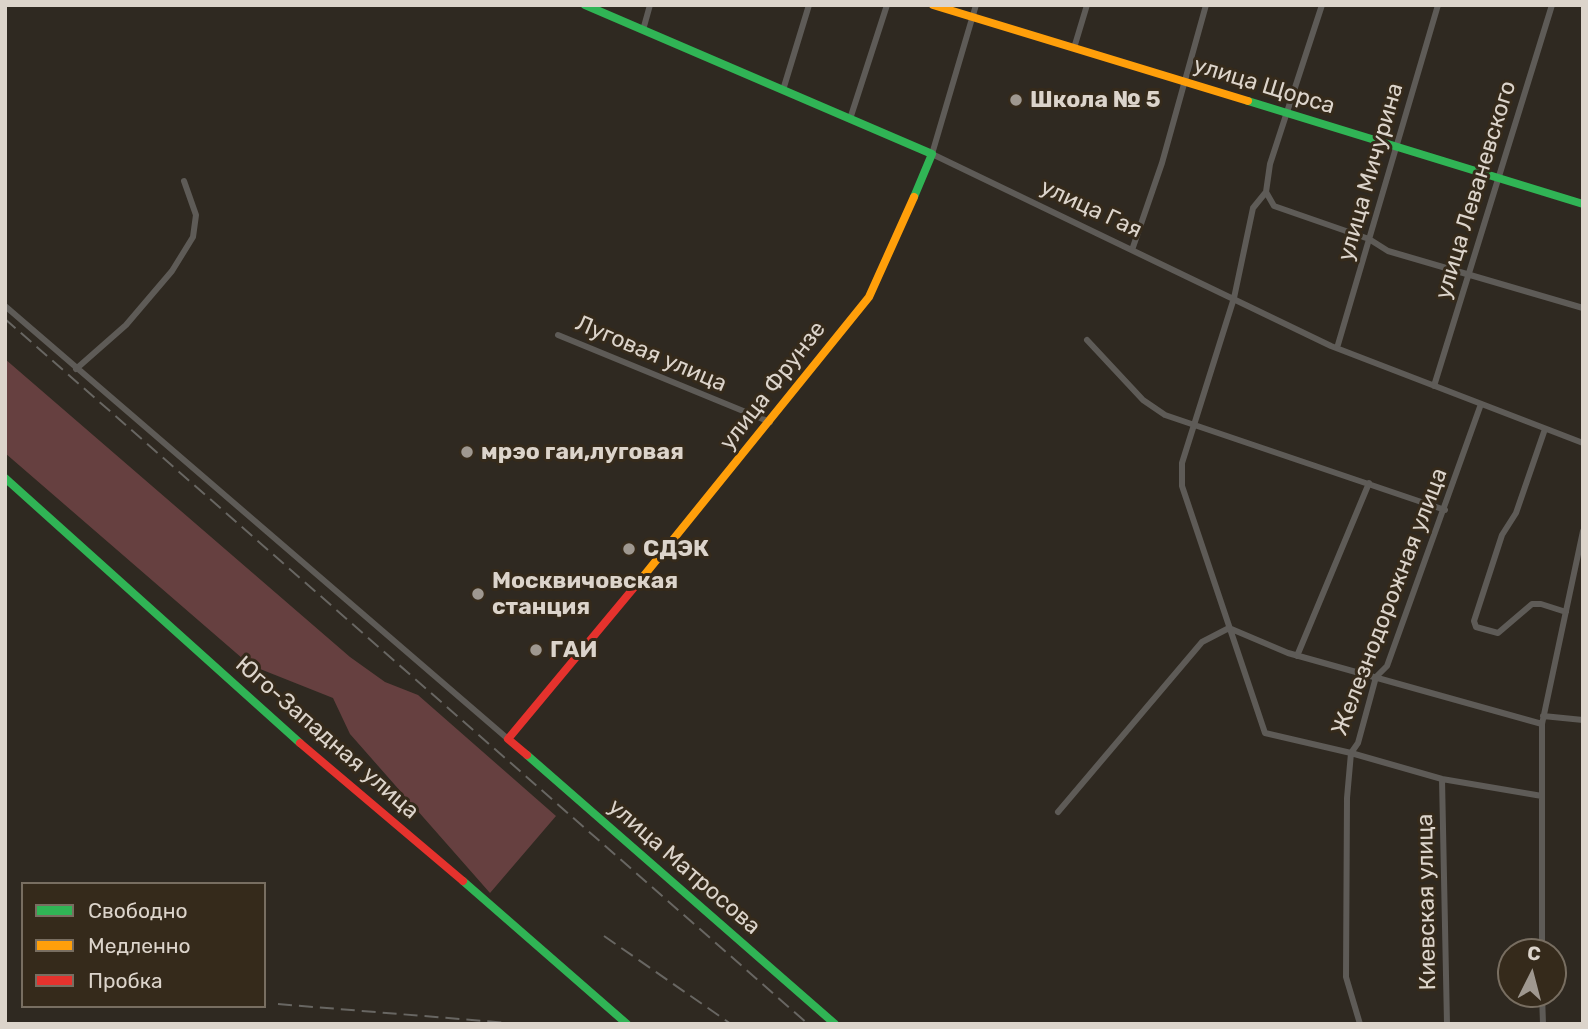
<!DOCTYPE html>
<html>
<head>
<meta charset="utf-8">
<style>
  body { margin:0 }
  #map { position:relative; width:1588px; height:1029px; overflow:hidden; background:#2f2921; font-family:Rubik,sans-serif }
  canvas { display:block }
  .frame { position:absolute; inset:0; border:7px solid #dcd4cb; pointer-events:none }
  .legend { position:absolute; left:21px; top:882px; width:245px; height:126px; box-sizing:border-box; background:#352a1b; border:2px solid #786e61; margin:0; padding:9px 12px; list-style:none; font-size:21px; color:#dcd4cb }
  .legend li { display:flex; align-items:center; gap:14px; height:35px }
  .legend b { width:35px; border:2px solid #786e61 }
  .north { position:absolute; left:1497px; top:938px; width:70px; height:70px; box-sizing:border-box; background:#352a1b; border:2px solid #786e61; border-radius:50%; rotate:6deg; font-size:19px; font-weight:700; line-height:28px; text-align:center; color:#dcd4cb }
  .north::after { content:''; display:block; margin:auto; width:24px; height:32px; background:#9f9890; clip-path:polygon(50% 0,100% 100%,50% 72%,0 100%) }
</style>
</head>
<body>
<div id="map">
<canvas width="1588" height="1029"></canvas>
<div class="frame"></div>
<ul class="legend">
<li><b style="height:9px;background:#30b455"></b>Свободно</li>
<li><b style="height:9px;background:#ff9f0a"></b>Медленно</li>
<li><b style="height:9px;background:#e5322d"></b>Пробка</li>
</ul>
<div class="north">С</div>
</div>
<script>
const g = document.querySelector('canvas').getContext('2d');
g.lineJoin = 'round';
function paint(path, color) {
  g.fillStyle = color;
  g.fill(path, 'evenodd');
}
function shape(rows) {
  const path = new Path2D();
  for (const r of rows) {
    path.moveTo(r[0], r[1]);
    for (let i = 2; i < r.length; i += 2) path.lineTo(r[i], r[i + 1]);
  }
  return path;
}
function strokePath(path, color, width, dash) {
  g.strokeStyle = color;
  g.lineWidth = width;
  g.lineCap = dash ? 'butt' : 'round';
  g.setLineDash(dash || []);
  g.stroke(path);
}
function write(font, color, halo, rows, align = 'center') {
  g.font = font + ' Rubik,sans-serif';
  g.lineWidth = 6;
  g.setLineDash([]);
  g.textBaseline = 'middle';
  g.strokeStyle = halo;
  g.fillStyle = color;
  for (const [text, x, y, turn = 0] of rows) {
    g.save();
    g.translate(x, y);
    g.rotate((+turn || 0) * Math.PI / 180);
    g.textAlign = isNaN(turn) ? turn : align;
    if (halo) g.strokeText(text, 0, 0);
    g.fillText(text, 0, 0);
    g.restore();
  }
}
paint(shape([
  [5,359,350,657,385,682,418,695,556,816,490,893,350,734,333,698,250,665,5,453]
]), '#664040');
strokePath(shape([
  [976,5,932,154,1331,346,1583,443],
  [1322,5,1270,164,1266,192,1253,208,1234,298,1182,463,1182,486,1265,733,1351,753,1442,779,1542,796],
  [643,30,650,5],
  [1074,48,1087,5],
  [783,90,809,5],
  [850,119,887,5],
  [1266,192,1274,206,1369,239,1388,251,1583,308],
  [1132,250,1162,163,1206,5],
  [5,306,508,739],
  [558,335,770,422],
  [1087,340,1143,400,1165,415,1445,510],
  [1337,348,1438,5],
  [76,369,126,325,172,271,193,237,196,215,184,181],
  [1434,386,1552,5],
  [1545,429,1516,513,1502,535,1474,621,1476,627,1498,633,1532,604,1541,604,1566,612],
  [1297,656,1369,483],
  [1543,716,1583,720],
  [1442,779,1447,1024],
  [1058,812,1202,642,1229,628,1288,653,1542,724],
  [1542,952,1542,724,1583,531],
  [1542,994,1543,1024],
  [1360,1024,1346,977,1347,798,1351,753,1358,743,1376,677,1387,666,1481,404]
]), '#5e5b57', 6);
strokePath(shape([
  [585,5,932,154,914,197],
  [1248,101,1583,204],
  [5,478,300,743],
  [527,755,835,1024],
  [463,881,627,1024]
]), '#30b455', 8);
strokePath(shape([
  [933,5,1248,101],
  [642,578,869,297,914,197]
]), '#ff9f0a', 8);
strokePath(shape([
  [300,743,463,881],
  [527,755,508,739,642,578]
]), '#e5322d', 8);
strokePath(shape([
  [5,319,808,1024],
  [604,936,731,1024],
  [278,1004,520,1024]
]), '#686662', 2, [14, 7]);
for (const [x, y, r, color] of [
  [1016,100,7,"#9f9890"],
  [467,452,7,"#9f9890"],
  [629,549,7,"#9f9890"],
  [478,594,7,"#9f9890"],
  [536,650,7,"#9f9890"]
]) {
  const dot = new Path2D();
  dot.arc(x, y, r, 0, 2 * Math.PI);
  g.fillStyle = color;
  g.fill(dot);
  strokePath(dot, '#352a1b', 2.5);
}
write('23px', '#dcd4cb', '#352a1b', [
  ["улица Щорса",1264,86,17],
  ["улица Мичурина",1371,172,-74],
  ["улица Леваневского",1476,190,-73],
  ["улица Гая",1091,209,25],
  ["Луговая улица",651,354,23],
  ["улица Фрунзе",773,386,-52],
  ["Железнодорожная улица",1390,602,-69],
  ["Юго-Западная улица",327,738,41],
  ["улица Матросова",684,867,41],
  ["Киевская улица",1427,902,-91]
]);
write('bold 23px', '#dcd4cb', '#352a1b', [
  ["Школа № 5",1030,100],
  ["мрэо гаи,луговая",481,452],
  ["СДЭК",643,549],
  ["Москвичовская",492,581],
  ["станция",492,607],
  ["ГАИ",550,650]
], 'left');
</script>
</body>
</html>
